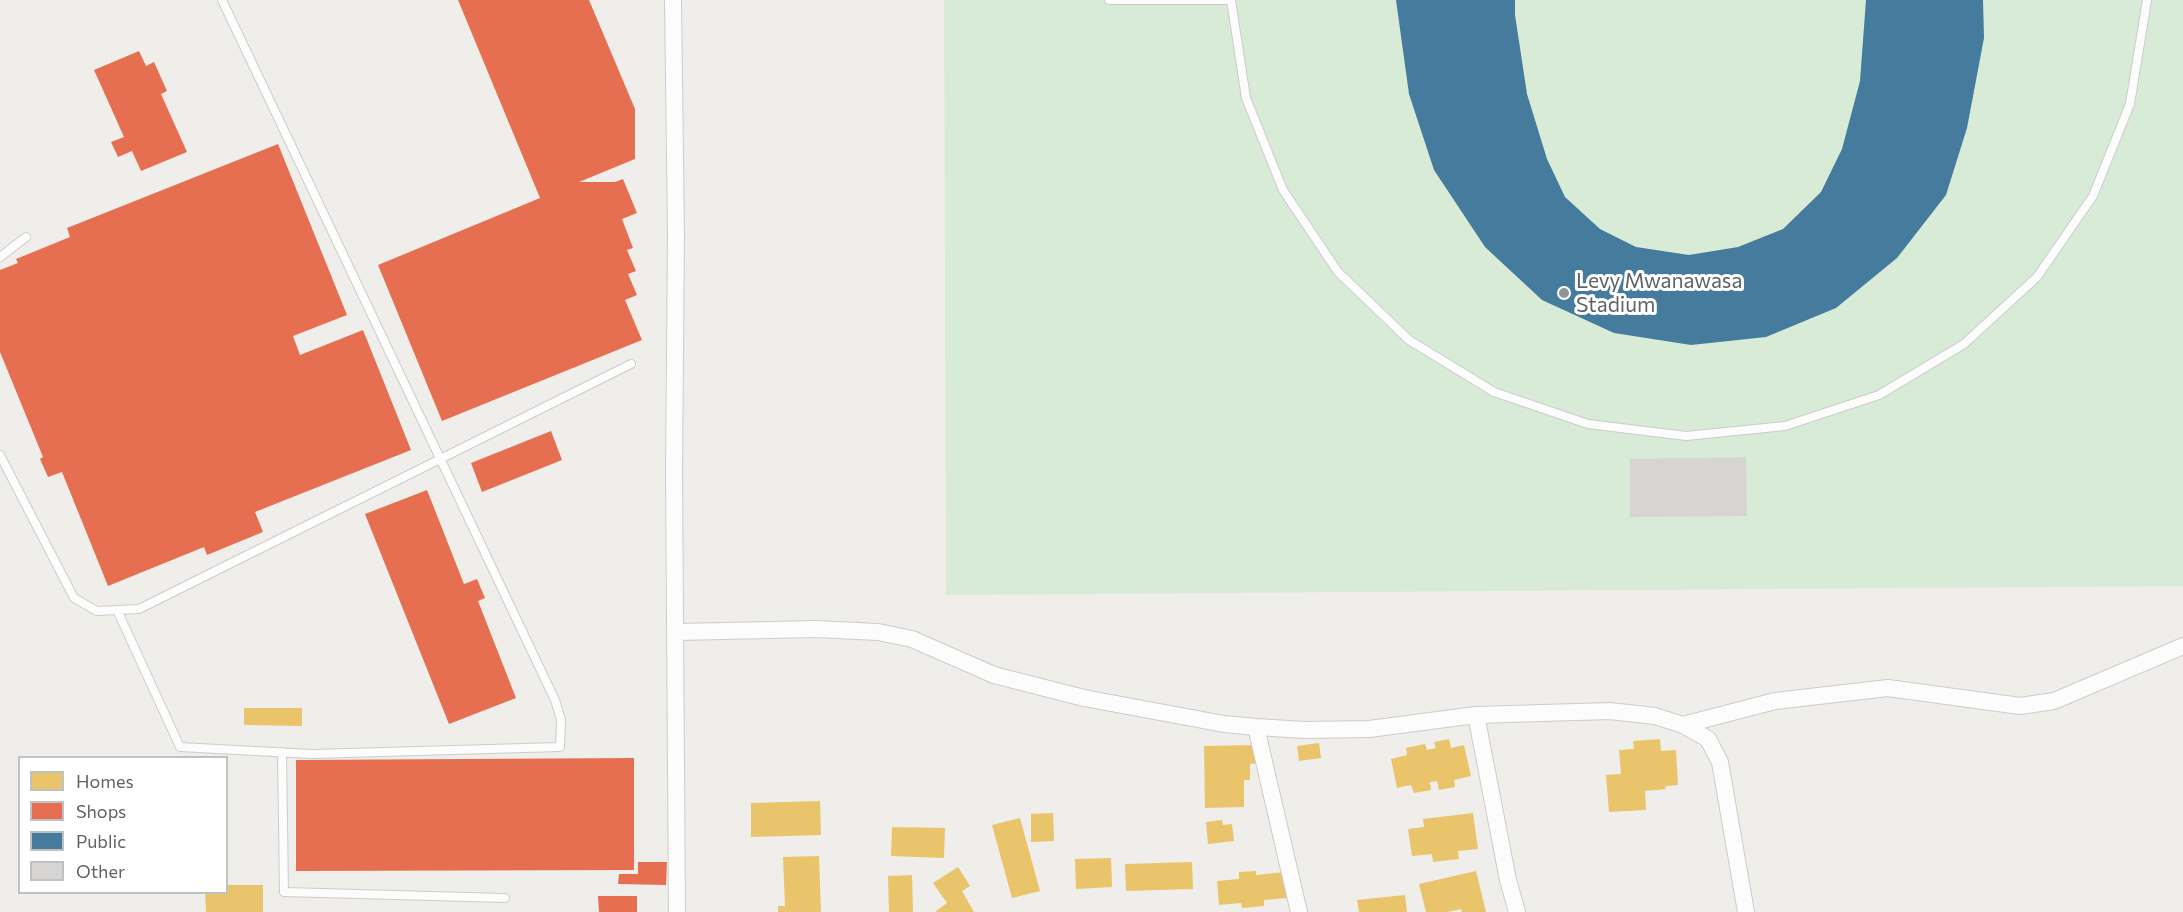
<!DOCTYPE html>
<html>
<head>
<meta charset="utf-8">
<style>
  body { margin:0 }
  #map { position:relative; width:2183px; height:912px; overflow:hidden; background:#efeeea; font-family:Commissioner,sans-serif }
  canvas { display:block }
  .legend { position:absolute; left:18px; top:756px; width:210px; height:138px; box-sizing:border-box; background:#fff; border:2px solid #bfc1c3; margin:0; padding:8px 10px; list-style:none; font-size:18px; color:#5f6368 }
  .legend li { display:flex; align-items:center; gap:12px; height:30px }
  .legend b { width:30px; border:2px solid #bfc1c3 }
</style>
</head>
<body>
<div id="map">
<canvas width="2183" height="912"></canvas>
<ul class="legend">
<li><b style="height:16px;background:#e9c46a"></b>Homes</li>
<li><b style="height:16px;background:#e76f51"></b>Shops</li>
<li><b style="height:16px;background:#457b9d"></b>Public</li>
<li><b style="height:16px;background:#d6d5d3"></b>Other</li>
</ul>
</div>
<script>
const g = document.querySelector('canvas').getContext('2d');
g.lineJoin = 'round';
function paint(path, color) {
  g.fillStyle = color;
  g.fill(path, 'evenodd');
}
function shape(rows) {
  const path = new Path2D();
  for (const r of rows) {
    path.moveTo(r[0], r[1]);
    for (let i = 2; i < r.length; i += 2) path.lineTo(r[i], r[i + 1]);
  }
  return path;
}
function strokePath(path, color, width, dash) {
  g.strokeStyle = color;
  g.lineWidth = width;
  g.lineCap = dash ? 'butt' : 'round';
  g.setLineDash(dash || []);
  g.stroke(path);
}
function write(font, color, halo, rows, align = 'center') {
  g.font = font + ' Commissioner,sans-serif';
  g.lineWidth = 6;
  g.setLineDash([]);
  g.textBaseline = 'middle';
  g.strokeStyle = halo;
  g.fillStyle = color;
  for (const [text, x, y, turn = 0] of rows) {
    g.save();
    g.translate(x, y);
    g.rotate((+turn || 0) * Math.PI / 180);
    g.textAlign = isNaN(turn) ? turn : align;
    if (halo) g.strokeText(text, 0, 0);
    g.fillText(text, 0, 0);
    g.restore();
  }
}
paint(shape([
  [944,0,2183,0,2183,586,946,595]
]), '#d8ebd6');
paint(shape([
  [244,708,302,708,302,726,244,725],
  [1449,739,1451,748,1464,745,1471,776,1454,780,1455,787,1439,790,1437,781,1430,782,1431,790,1414,793,1411,785,1397,788,1391,759,1407,755,1406,748,1425,744,1427,750,1436,748,1434,742],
  [1660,739,1661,751,1676,750,1678,785,1665,786,1666,789,1645,791,1646,810,1609,812,1606,775,1621,774,1619,750,1634,749,1633,741],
  [1319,743,1321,758,1299,761,1297,746],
  [1257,745,1258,763,1250,764,1250,780,1244,780,1244,807,1205,808,1204,746],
  [820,801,821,835,751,837,751,803],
  [1053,813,1054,841,1031,842,1031,814],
  [1473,813,1478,849,1458,851,1459,859,1433,862,1432,854,1412,856,1408,829,1424,827,1423,819],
  [1020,818,1040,891,1012,898,992,825],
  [1222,820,1223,825,1232,824,1234,841,1208,844,1206,822],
  [892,827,945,828,944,858,891,856],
  [819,856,821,912,778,912,778,906,785,906,783,857],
  [1111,858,1112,887,1076,889,1075,859],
  [1192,862,1193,889,1126,891,1125,864],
  [958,867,970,886,962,891,974,912,935,912,947,903,933,883],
  [1256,871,1256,875,1285,872,1287,898,1264,900,1264,906,1242,908,1241,903,1219,905,1217,881,1239,879,1239,872],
  [1476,871,1486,912,1462,912,1461,909,1447,912,1426,912,1419,884],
  [912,875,913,912,889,912,888,876],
  [226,885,263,885,263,912,206,912,205,892,226,892],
  [1405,895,1407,912,1359,912,1357,900]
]), '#e9c46a');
paint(shape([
  [458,0,589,0,635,109,635,159,579,182,615,182,623,179,637,213,622,219,633,248,627,250,636,271,628,274,637,295,625,300,642,340,442,421,378,265,540,198],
  [139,51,146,66,154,62,167,91,161,94,187,152,141,171,132,151,118,157,111,142,124,137,94,70],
  [278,144,347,315,293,336,300,355,363,330,411,450,255,512,263,532,207,555,204,547,108,586,62,472,48,477,40,459,43,457,0,352,0,270,18,263,16,259,70,237,67,228],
  [551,431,562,460,482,492,471,463],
  [427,490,464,584,477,579,485,598,478,601,516,698,449,724,365,514],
  [634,758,634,870,296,871,296,760],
  [638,862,667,862,666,885,618,884,619,874,638,874],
  [598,896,637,896,637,912,599,912]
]), '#e76f51');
paint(shape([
  [1396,0,1515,0,1515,15,1527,94,1547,159,1565,197,1600,229,1636,247,1689,255,1738,247,1783,229,1821,192,1842,149,1860,81,1866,0,1983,0,1984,38,1967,128,1946,195,1897,258,1836,308,1766,337,1691,345,1614,333,1542,300,1485,247,1434,170,1409,94]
]), '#457b9d');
paint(shape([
  [1746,457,1747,516,1630,517,1630,459]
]), '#d6d5d3');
const service = shape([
  [1109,0,1231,0],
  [1231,0,1246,98,1283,190,1338,272,1409,340,1494,392,1588,424,1686,436,1785,426,1879,395,1964,344,2037,277,2093,196,2130,104,2147,0],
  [0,257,26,237],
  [0,455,74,598,97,611,139,609,631,364],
  [117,610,180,747,312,754,560,747,561,720,555,700,222,0],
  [282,752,284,892,505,898]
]);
const minor = shape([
  [673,0,676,235,674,471,677,912],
  [677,632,816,629,878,632,912,639,994,675,1084,698,1224,724,1256,727,1305,730,1369,729,1476,715,1610,711,1655,716,1683,725,1708,739,1720,762,1746,912],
  [1476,715,1508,880,1517,912],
  [1683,725,1775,701,1888,688,2020,706,2054,701,2183,646],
  [1256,727,1299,912]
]);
strokePath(service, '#cbcccc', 10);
strokePath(minor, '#cbcccc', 18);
strokePath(service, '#fdfcfc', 8);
strokePath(minor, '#fdfcfc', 16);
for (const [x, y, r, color] of [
  [1564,293,6,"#919496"]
]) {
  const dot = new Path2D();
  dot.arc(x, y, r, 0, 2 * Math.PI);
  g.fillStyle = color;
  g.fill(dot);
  strokePath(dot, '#fff', 2);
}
write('21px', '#5f6368', '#fff', [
  ["Levy Mwanawasa",1576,281],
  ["Stadium",1576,305]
], 'left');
</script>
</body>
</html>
